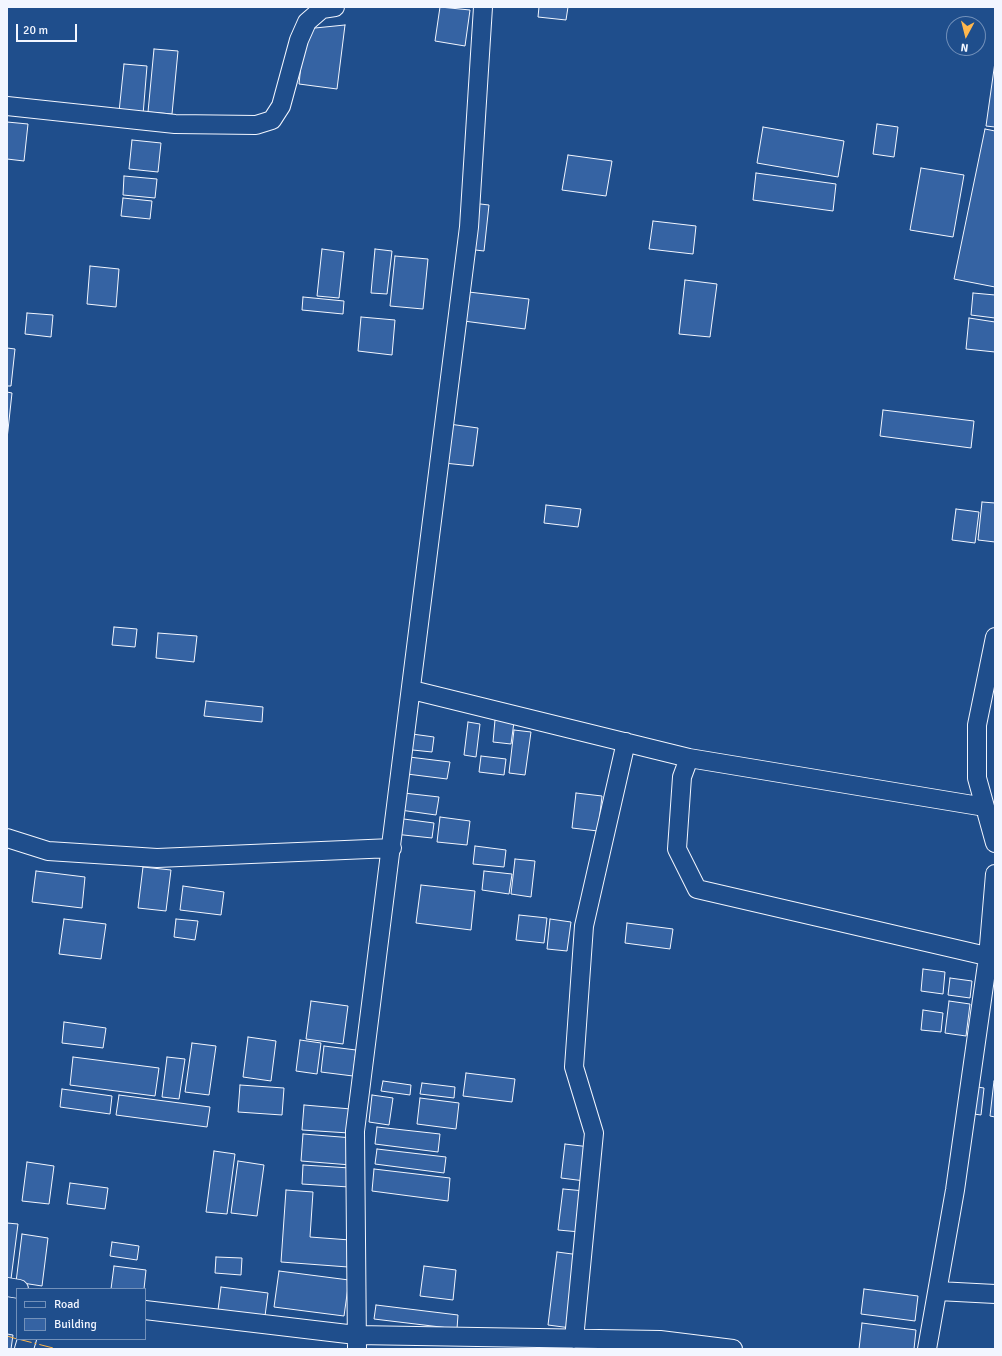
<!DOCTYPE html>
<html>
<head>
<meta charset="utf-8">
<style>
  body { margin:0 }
  #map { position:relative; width:1002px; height:1356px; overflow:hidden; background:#1f4e8c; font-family:Signika,sans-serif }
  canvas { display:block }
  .frame { position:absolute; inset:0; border:8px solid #f2f6ff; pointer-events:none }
  .legend { position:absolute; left:16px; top:1288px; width:130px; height:52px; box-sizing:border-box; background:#1f4e8c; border:1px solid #7391ba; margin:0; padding:5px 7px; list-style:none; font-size:12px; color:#f2f6ff }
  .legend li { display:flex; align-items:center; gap:8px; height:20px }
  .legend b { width:20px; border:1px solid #7391ba }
  .north { position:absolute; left:946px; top:16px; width:40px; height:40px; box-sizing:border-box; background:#1f4e8c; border:1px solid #7391ba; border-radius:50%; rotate:187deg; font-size:11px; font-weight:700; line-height:16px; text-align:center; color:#f2f6ff }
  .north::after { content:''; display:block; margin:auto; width:14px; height:18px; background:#ffb74d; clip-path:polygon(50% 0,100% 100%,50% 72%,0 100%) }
  .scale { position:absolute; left:16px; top:24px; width:61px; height:18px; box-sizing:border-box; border:2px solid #f2f6ff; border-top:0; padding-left:5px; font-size:12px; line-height:14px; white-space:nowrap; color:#f2f6ff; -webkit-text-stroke:3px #1f4e8c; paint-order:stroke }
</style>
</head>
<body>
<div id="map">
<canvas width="1002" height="1356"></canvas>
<div class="frame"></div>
<ul class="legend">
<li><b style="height:5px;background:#1f4e8c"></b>Road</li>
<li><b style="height:11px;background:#3563a3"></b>Building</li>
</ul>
<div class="north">N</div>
<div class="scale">20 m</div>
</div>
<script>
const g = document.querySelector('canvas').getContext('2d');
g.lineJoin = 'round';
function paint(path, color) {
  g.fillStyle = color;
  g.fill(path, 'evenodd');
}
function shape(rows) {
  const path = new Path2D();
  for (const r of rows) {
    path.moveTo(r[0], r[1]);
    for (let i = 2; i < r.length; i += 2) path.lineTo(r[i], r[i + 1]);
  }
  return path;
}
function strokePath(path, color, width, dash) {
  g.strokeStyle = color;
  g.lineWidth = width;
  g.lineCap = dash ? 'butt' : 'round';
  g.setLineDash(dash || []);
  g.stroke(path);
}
const building = shape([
  [440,7,470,10,465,46,435,41,440,7],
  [539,7,568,7,566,20,538,17,539,7],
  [345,25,337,89,299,84,304,36,315,28,345,25],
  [154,49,178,51,172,114,148,112,154,49],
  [995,62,995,127,986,126,995,62],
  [124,64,147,66,143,115,119,112,124,64],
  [7,122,28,124,24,161,7,159,7,122],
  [877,124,898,127,894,157,873,154,877,124],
  [763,127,844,141,838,177,757,163,763,127],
  [985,129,995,131,995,287,954,279,985,129],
  [132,140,161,143,158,172,129,169,132,140],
  [568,155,612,161,606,196,562,190,568,155],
  [921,168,964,175,953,237,910,230,921,168],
  [756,173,836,184,833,211,753,200,756,173],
  [124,176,157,179,155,198,123,195,124,176],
  [123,198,152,201,150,219,121,216,123,198],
  [472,203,489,205,484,251,467,249,472,203],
  [653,221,696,226,693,254,649,249,653,221],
  [322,249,344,252,339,298,317,296,322,249],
  [375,249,392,251,387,294,371,293,375,249],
  [395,256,428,259,423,309,390,306,395,256],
  [90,266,119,269,116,307,87,304,90,266],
  [685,280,717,284,710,337,679,334,685,280],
  [460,291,529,299,525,329,456,320,460,291],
  [973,293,995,295,995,318,971,315,973,293],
  [303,297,344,301,343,314,302,310,303,297],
  [27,313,53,315,51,337,25,334,27,313],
  [361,317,395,320,392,355,358,351,361,317],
  [969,318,995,322,995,352,966,349,969,318],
  [7,348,15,349,11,386,7,386,7,348],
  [7,392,12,393,7,439,7,392],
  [883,410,974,421,971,448,880,436,883,410],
  [449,424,478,428,473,466,444,463,449,424],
  [982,502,995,503,995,542,978,540,982,502],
  [546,505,581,509,578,527,544,523,546,505],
  [956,509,979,512,975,543,952,540,956,509],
  [114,627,137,629,135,647,112,645,114,627],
  [158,633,197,636,194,662,156,658,158,633],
  [206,701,263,707,262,722,204,716,206,701],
  [495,720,514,722,511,744,493,742,495,720],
  [468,722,480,724,476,757,464,755,468,722],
  [514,730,531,732,525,775,509,773,514,730],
  [405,733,434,737,432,752,403,749,405,733],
  [401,756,450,762,447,779,399,773,401,756],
  [481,756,506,759,504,775,479,772,481,756],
  [395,792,439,797,436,815,393,809,395,792],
  [576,793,602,796,598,831,572,828,576,793],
  [440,817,470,821,467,845,437,842,440,817],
  [396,818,434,823,432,838,394,834,396,818],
  [475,846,506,850,504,867,473,864,475,846],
  [515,859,535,861,531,897,511,894,515,859],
  [143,867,171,870,166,911,138,908,143,867],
  [36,871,85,877,82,908,32,902,36,871],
  [484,871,512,874,509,894,482,890,484,871],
  [421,885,475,891,471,930,416,923,421,885],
  [183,886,224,892,221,915,180,910,183,886],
  [519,915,547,918,544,943,516,940,519,915],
  [64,919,106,924,101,959,59,954,64,919],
  [176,919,198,921,195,940,174,937,176,919],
  [550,919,571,922,567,951,547,949,550,919],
  [627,923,673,929,670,949,625,943,627,923],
  [923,969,945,972,943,994,921,991,923,969],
  [950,978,972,981,970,998,948,995,950,978],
  [311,1001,348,1006,343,1044,306,1039,311,1001],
  [949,1001,970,1004,966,1036,945,1033,949,1001],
  [923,1010,943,1013,941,1032,921,1030,923,1010],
  [64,1022,106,1028,103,1048,62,1043,64,1022],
  [248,1037,276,1041,271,1081,243,1077,248,1037],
  [300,1040,321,1043,317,1074,296,1071,300,1040],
  [192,1043,216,1046,209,1095,185,1092,192,1043],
  [324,1046,356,1050,353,1076,321,1072,324,1046],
  [73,1057,159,1068,155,1096,70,1085,73,1057],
  [167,1057,185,1059,179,1099,162,1097,167,1057],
  [466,1073,515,1079,512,1102,463,1096,466,1073],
  [383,1081,411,1085,410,1095,381,1091,383,1081],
  [994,1081,995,1081,995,1117,990,1116,994,1081],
  [422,1083,455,1087,454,1098,420,1094,422,1083],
  [240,1085,284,1088,282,1115,238,1112,240,1085],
  [971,1086,984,1088,981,1115,967,1113,971,1086],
  [62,1089,112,1096,110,1114,60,1107,62,1089],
  [119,1095,210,1107,207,1127,116,1115,119,1095],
  [372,1095,393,1098,389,1125,369,1122,372,1095],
  [420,1098,459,1103,456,1129,417,1124,420,1098],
  [304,1105,351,1109,349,1133,302,1130,304,1105],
  [377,1127,440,1134,438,1152,375,1144,377,1127],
  [303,1134,353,1138,351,1165,301,1161,303,1134],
  [565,1144,590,1147,585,1181,561,1178,565,1144],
  [377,1149,446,1157,444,1173,375,1164,377,1149],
  [214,1151,235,1154,227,1214,206,1212,214,1151],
  [238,1161,264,1165,257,1216,231,1213,238,1161],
  [27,1162,54,1166,49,1204,22,1201,27,1162],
  [303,1165,350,1168,349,1187,302,1184,303,1165],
  [374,1169,450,1178,448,1201,372,1191,374,1169],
  [70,1183,108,1188,105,1209,67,1204,70,1183],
  [563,1189,585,1191,580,1232,558,1230,563,1189],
  [286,1190,313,1192,310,1237,350,1240,348,1267,281,1262,286,1190],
  [7,1223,18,1224,11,1279,7,1278,7,1223],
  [22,1234,48,1238,42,1286,16,1282,22,1234],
  [112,1242,139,1246,137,1260,110,1256,112,1242],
  [557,1252,580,1255,571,1328,548,1325,557,1252],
  [216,1257,242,1258,241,1275,215,1273,216,1257],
  [114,1266,146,1270,144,1289,111,1289,114,1266],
  [424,1266,456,1270,453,1300,420,1296,424,1266],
  [279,1271,349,1280,344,1316,274,1307,279,1271],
  [221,1287,268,1293,265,1316,218,1310,221,1287],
  [864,1289,918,1296,915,1321,861,1314,864,1289],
  [376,1305,458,1315,457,1329,374,1319,376,1305],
  [862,1323,916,1330,914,1349,859,1349,862,1323],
  [7,1334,13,1335,11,1349,7,1349,7,1334]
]);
paint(building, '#3563a3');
strokePath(building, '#f2f6ff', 1);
const minor = shape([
  [7,106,175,124,256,125,272,120,281,106,299,40,307,22,322,9,335,7],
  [995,637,977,725,977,778,995,843],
  [412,690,689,758,985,807],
  [689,758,682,777,677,849,697,889,995,958],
  [7,838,48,851,157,858,392,848],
  [7,1287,19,1289],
  [938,1291,995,1294],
  [145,1310,356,1335,660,1340,733,1349],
  [574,1339,594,1133,574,1067,584,926,626,742],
  [24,1349,27,1339],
  [357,1349,355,1131,469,227,483,7],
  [927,1349,955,1190,988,957,995,874]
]);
strokePath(minor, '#f2f6ff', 20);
strokePath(minor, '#1f4e8c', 18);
strokePath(shape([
  [7,1336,17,1339],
  [18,1339,57,1349]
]), '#ffb74d', 1, [14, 3, 2, 3]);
</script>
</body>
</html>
